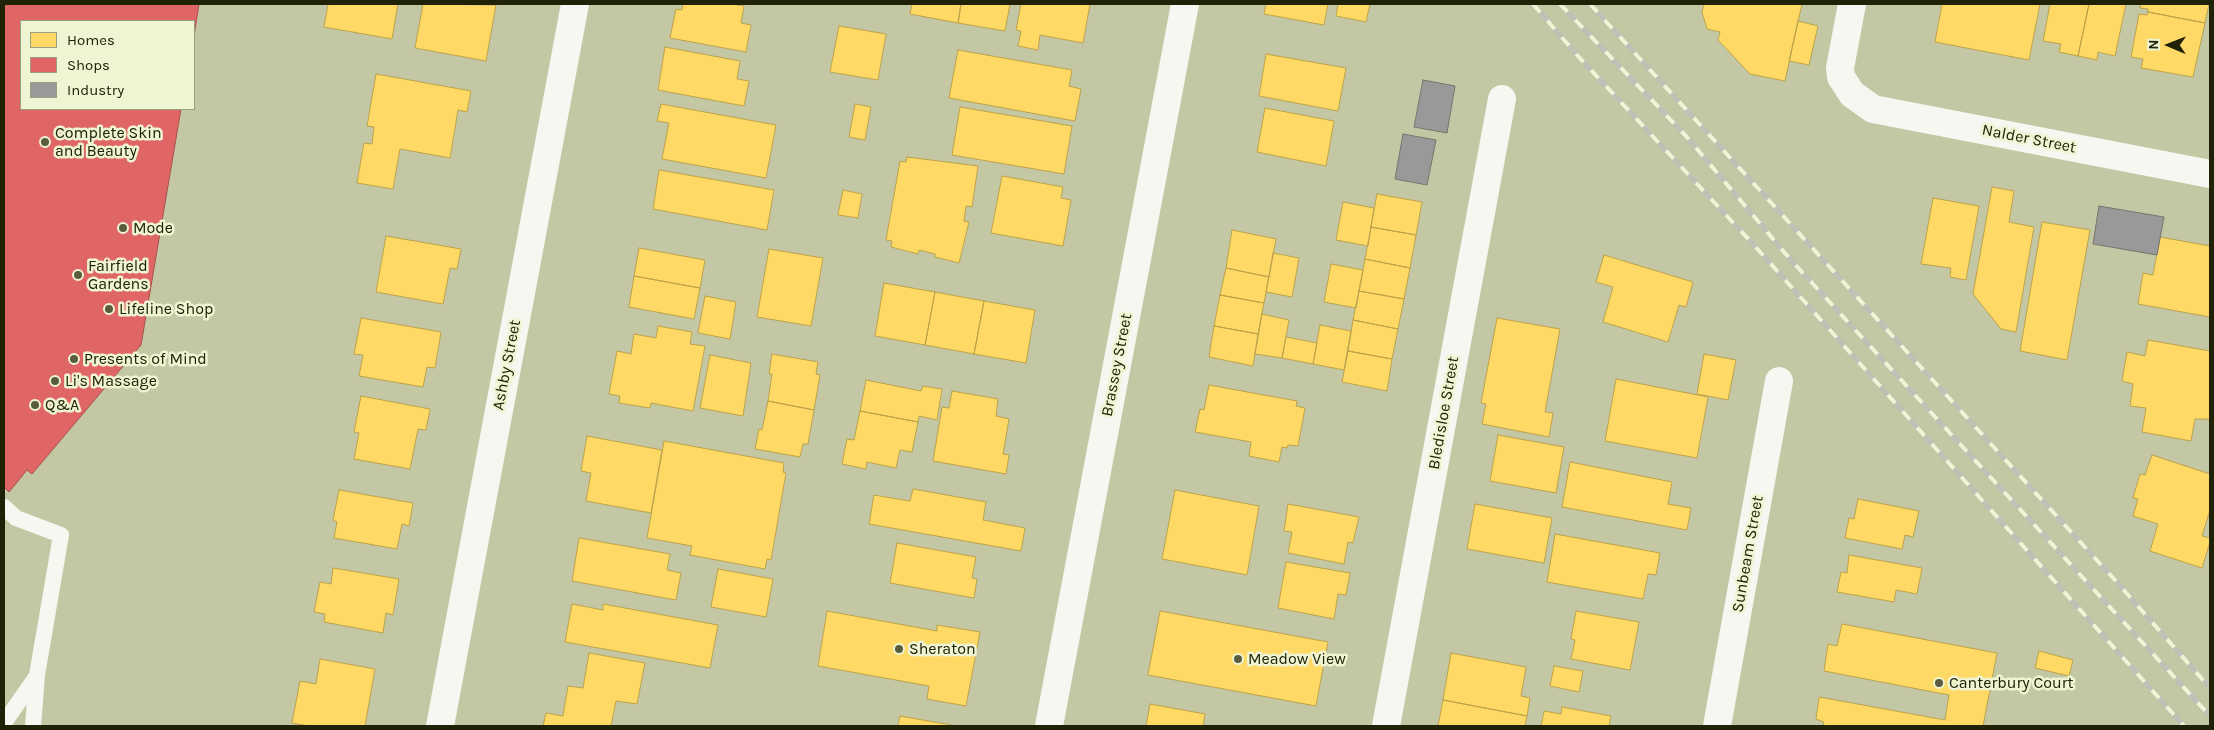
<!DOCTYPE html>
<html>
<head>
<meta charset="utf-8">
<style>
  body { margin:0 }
  #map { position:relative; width:2214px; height:730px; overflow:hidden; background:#c3c7a4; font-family:Karla,sans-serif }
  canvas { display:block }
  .frame { position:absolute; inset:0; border:5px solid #202208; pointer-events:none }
  .legend { position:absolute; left:20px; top:20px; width:175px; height:90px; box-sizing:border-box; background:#eff4d3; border:1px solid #9ca082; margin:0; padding:6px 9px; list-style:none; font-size:15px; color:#202208 }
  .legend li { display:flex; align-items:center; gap:10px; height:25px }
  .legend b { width:25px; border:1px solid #9ca082 }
  .north { position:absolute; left:2144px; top:20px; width:50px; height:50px; -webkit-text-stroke:4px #eff4d3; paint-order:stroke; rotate:271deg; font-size:14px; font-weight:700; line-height:20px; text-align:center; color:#202208 }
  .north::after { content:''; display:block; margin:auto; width:18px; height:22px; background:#202208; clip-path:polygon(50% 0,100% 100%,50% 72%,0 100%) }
</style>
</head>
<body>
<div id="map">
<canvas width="2214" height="730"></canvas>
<div class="frame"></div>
<ul class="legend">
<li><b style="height:14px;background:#ffd966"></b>Homes</li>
<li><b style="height:14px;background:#e06666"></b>Shops</li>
<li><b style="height:14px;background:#999"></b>Industry</li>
</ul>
<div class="north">N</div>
</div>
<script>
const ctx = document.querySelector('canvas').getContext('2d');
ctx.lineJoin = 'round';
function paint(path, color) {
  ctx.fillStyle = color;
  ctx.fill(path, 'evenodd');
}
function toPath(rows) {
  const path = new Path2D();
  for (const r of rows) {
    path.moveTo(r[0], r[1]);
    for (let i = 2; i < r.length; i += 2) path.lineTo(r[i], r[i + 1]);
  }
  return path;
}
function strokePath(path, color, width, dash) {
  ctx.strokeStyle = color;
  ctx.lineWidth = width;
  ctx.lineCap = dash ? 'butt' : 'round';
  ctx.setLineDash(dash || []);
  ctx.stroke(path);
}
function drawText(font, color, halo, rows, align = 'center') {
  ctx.font = font + ' Karla,sans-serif';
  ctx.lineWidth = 5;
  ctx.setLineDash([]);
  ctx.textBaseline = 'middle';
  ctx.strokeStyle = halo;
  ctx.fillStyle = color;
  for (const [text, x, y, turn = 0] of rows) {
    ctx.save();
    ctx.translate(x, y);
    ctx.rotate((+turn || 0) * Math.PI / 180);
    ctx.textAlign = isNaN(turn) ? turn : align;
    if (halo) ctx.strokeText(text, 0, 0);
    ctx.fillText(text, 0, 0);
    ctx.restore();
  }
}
const homes = toPath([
  [328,4,398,4,392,39,324,27,328,4],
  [423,4,496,5,486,61,415,48,423,4],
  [683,4,732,4,744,6,741,23,751,25,746,52,670,38,676,9,682,10,683,4],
  [912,4,961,4,958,23,910,14,912,4],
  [961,4,1010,4,1005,31,958,23,961,4],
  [1021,4,1090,4,1083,43,1040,35,1038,50,1018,46,1021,31,1016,30,1021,4],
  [1266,4,1328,4,1324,25,1264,14,1266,4],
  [1338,4,1370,4,1366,22,1336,16,1338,4],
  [1704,4,1802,4,1785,81,1750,74,1718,40,1720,32,1707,29,1702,12,1704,4],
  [1942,4,2040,4,2029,60,1935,42,1942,4],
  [2050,4,2089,4,2078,56,2059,52,2061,44,2043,41,2050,4],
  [2089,4,2126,4,2115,56,2098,52,2097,60,2078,56,2089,4],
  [2141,4,2209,4,2205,23,2148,12,2148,9,2140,8,2141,4],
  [2148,12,2205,23,2193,77,2141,68,2143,59,2131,57,2139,14,2147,15,2148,12],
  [1798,21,1818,26,1809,65,1789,61,1798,21],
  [839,26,886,34,878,80,830,72,839,26],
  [665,47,740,61,737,79,749,81,744,106,658,90,665,47],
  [958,50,1072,70,1069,86,1081,89,1075,121,949,98,958,50],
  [1266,54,1346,68,1338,111,1259,96,1266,54],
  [376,74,471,91,467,112,458,110,450,158,400,149,393,189,357,183,364,143,372,144,374,127,367,126,376,74],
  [661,104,776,125,766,178,662,159,669,123,657,121,661,104],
  [855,104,871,107,865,140,849,137,855,104],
  [960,107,1072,126,1064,174,952,155,960,107],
  [1265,108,1334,121,1326,166,1257,152,1265,108],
  [907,157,978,166,972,207,966,206,964,221,969,222,959,263,935,257,935,254,919,250,918,254,891,247,892,241,886,240,900,161,906,162,907,157],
  [659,170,774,190,767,230,653,209,659,170],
  [1002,176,1063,187,1061,198,1071,200,1063,246,991,233,1002,176],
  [1992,187,2014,191,2009,222,2034,227,2016,332,2001,329,1973,294,1992,187],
  [843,190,862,194,858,218,838,215,843,190],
  [1377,194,1422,202,1416,235,1371,227,1377,194],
  [1933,198,1979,206,1966,280,1950,277,1951,268,1921,264,1933,198],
  [1343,202,1374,208,1368,246,1336,240,1343,202],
  [2042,222,2090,230,2067,360,2020,351,2042,222],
  [1371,227,1416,235,1410,268,1365,259,1371,227],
  [1232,230,1276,239,1269,277,1226,268,1232,230],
  [386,236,461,249,457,269,450,268,443,304,376,292,386,236],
  [2160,237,2210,246,2210,317,2138,304,2143,273,2153,275,2160,237],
  [639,248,705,260,700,288,634,276,639,248],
  [769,249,823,258,811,326,757,317,769,249],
  [1273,253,1299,258,1292,297,1266,292,1273,253],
  [1604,255,1693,282,1686,307,1679,305,1668,342,1603,322,1613,287,1596,282,1604,255],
  [1365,259,1410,268,1404,299,1359,291,1365,259],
  [1331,264,1363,270,1356,308,1324,302,1331,264],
  [1226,268,1269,277,1264,303,1220,295,1226,268],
  [634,276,700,288,694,319,629,307,634,276],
  [884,283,935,292,925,345,875,336,884,283],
  [1359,291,1404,299,1398,329,1353,320,1359,291],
  [935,292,984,301,974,354,925,345,935,292],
  [1220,295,1264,303,1258,334,1214,326,1220,295],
  [705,296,736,302,730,339,698,333,705,296],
  [984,301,1035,310,1026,363,974,354,984,301],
  [1262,314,1289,320,1282,358,1255,354,1262,314],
  [361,318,441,332,435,368,427,367,423,387,359,376,363,355,354,354,361,318],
  [1497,318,1560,329,1545,412,1553,413,1549,437,1482,424,1486,404,1481,403,1497,318],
  [1353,320,1398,329,1392,359,1348,351,1353,320],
  [1320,325,1351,331,1344,370,1313,364,1320,325],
  [658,326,692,332,690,344,705,346,693,411,651,403,650,408,619,403,620,396,609,394,617,351,631,354,634,334,656,338,658,326],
  [1214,326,1258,334,1253,366,1209,357,1214,326],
  [1286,337,1317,343,1313,364,1282,358,1286,337],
  [2148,340,2210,351,2210,419,2195,419,2191,441,2142,432,2146,408,2130,406,2133,384,2122,381,2127,352,2145,356,2148,340],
  [1348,351,1392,359,1387,391,1342,382,1348,351],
  [772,354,818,362,816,374,820,375,814,410,768,401,772,374,769,374,772,354],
  [1704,354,1736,360,1728,400,1697,394,1704,354],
  [710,355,751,363,743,416,700,408,710,355],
  [1616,379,1708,397,1697,458,1605,441,1616,379],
  [866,380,921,391,923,386,942,389,937,420,919,416,918,422,860,411,866,380],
  [1209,385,1297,401,1296,406,1305,408,1298,446,1288,445,1287,448,1282,447,1279,462,1249,456,1251,442,1195,432,1200,409,1204,410,1209,385],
  [952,391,998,399,996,416,1009,419,1003,454,1009,455,1006,474,933,461,942,407,949,408,952,391],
  [361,396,430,409,426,430,418,429,410,469,354,459,359,433,354,432,361,396],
  [768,401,814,410,808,444,803,444,800,457,755,449,759,429,762,430,768,401],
  [860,411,918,422,912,452,900,450,896,468,867,462,866,469,842,464,847,439,854,440,860,411],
  [1498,435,1564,447,1556,493,1490,481,1498,435],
  [587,436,662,450,651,513,586,501,591,473,581,471,587,436],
  [664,441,784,463,783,472,786,473,771,560,767,559,765,569,690,555,692,546,647,538,664,441],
  [2152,455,2210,474,2210,510,2202,536,2210,538,2210,542,2202,568,2150,551,2158,524,2133,516,2138,499,2133,498,2140,474,2145,475,2152,455],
  [1570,462,1672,482,1668,504,1691,508,1687,530,1562,507,1570,462],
  [913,489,986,502,983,520,1025,528,1021,551,869,524,874,495,910,501,913,489],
  [339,490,413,503,409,526,402,524,397,549,334,538,337,522,333,520,339,490],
  [1175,490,1259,506,1247,575,1162,559,1175,490],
  [1858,499,1919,511,1913,537,1905,535,1902,549,1845,538,1849,518,1854,519,1858,499],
  [1288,504,1359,517,1353,543,1348,542,1344,564,1288,553,1292,532,1284,531,1288,504],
  [1475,504,1552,518,1544,563,1467,549,1475,504],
  [1555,534,1660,553,1656,575,1648,574,1643,599,1547,582,1555,534],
  [579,538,670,554,667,570,681,573,676,600,572,581,579,538],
  [897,543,976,557,972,578,977,579,974,598,890,583,897,543],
  [1849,555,1922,568,1917,594,1896,590,1894,602,1837,592,1841,572,1847,573,1849,555],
  [1286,562,1350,573,1346,595,1338,594,1334,619,1278,608,1286,562],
  [333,568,399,579,393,615,386,613,383,633,324,622,325,614,314,612,320,582,331,584,333,568],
  [718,569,773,579,766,617,711,607,718,569],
  [572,604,603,610,603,604,718,625,710,668,565,642,572,604],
  [827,611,937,631,937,625,980,632,966,706,927,699,929,686,818,666,827,611],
  [1160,611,1328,642,1316,706,1148,675,1160,611],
  [1576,611,1639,622,1630,670,1571,659,1575,640,1571,639,1576,611],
  [1842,624,1997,653,1983,726,1823,726,1824,722,1816,719,1819,697,1945,720,1949,695,1824,671,1828,644,1837,646,1842,624],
  [2039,651,2073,660,2069,676,2035,668,2039,651],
  [589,653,645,663,637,704,616,701,611,726,543,726,546,713,563,716,568,686,583,688,589,653],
  [1451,653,1526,667,1521,696,1530,698,1527,716,1443,700,1451,653],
  [320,659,375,669,365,726,309,726,292,723,300,681,316,684,320,659],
  [1554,666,1583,671,1579,692,1550,686,1554,666],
  [1443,700,1527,716,1525,726,1438,726,1443,700],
  [1150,704,1205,714,1203,726,1146,726,1150,704],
  [1562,707,1611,716,1609,726,1541,726,1544,711,1561,714,1562,707],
  [900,716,957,726,898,726,900,716]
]);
paint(homes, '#ffd966');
strokePath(homes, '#bca24a', 1);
const shops = toPath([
  [4,4,199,4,194,36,194,21,21,21,21,109,181,109,141,345,32,474,27,470,9,492,4,487,4,4]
]);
paint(shops, '#e06666');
strokePath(shops, '#a6524a', 1);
const industry = toPath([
  [1423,80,1455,86,1447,133,1414,127,1423,80],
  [1403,134,1436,140,1427,185,1395,179,1403,134],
  [2099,206,2164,217,2157,255,2093,244,2099,206]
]);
paint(industry, '#999');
strokePath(industry, '#75756e', 1);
strokePath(toPath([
  [4,507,16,518,61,535,37,675,33,726],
  [4,723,36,677]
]), '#f6f7f1', 16);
strokePath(toPath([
  [1852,4,1840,68,1841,77,1852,94,1873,109,2210,174],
  [440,726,575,4],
  [1049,726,1185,4],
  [1386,726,1502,99],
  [1717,726,1779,381]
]), '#f6f7f1', 28);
const rail = toPath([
  [1533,4,1577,55,1753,244,2184,726],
  [1560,4,1686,136,1790,259,2210,716],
  [1590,4,2114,579,2210,688]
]);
strokePath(rail, '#bfc0b6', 5.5);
strokePath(rail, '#eff4d3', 4, [11]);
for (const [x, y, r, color] of [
  [45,142,5,"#595c3f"],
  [123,228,5,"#595c3f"],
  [78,275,5,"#595c3f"],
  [109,309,5,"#595c3f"],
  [74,359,5,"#595c3f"],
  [55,381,5,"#595c3f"],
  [35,405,5,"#595c3f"],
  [899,649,5,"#595c3f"],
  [1238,659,5,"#595c3f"],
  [1939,683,5,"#595c3f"]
]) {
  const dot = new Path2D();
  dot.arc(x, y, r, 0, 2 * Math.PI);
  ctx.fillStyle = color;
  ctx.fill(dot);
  strokePath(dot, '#eff4d3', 2);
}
drawText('16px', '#202208', '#eff4d3', [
  ["Complete Skin",55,133],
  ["and Beauty",55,151],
  ["Mode",133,228],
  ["Fairfield",88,266],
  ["Gardens",88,284],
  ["Lifeline Shop",119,309],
  ["Presents of Mind",84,359],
  ["Li's Massage",65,381],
  ["Q&A",45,405],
  ["Sheraton",909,649],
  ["Meadow View",1248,659],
  ["Canterbury Court",1949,683]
], 'left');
drawText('16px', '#202208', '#eff4d3', [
  ["Nalder Street",2029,139,11],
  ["Ashby Street",507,365,-79],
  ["Brassey Street",1117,365,-79],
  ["Bledisloe Street",1444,413,-80],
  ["Sunbeam Street",1748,554,-80]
]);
</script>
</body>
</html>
